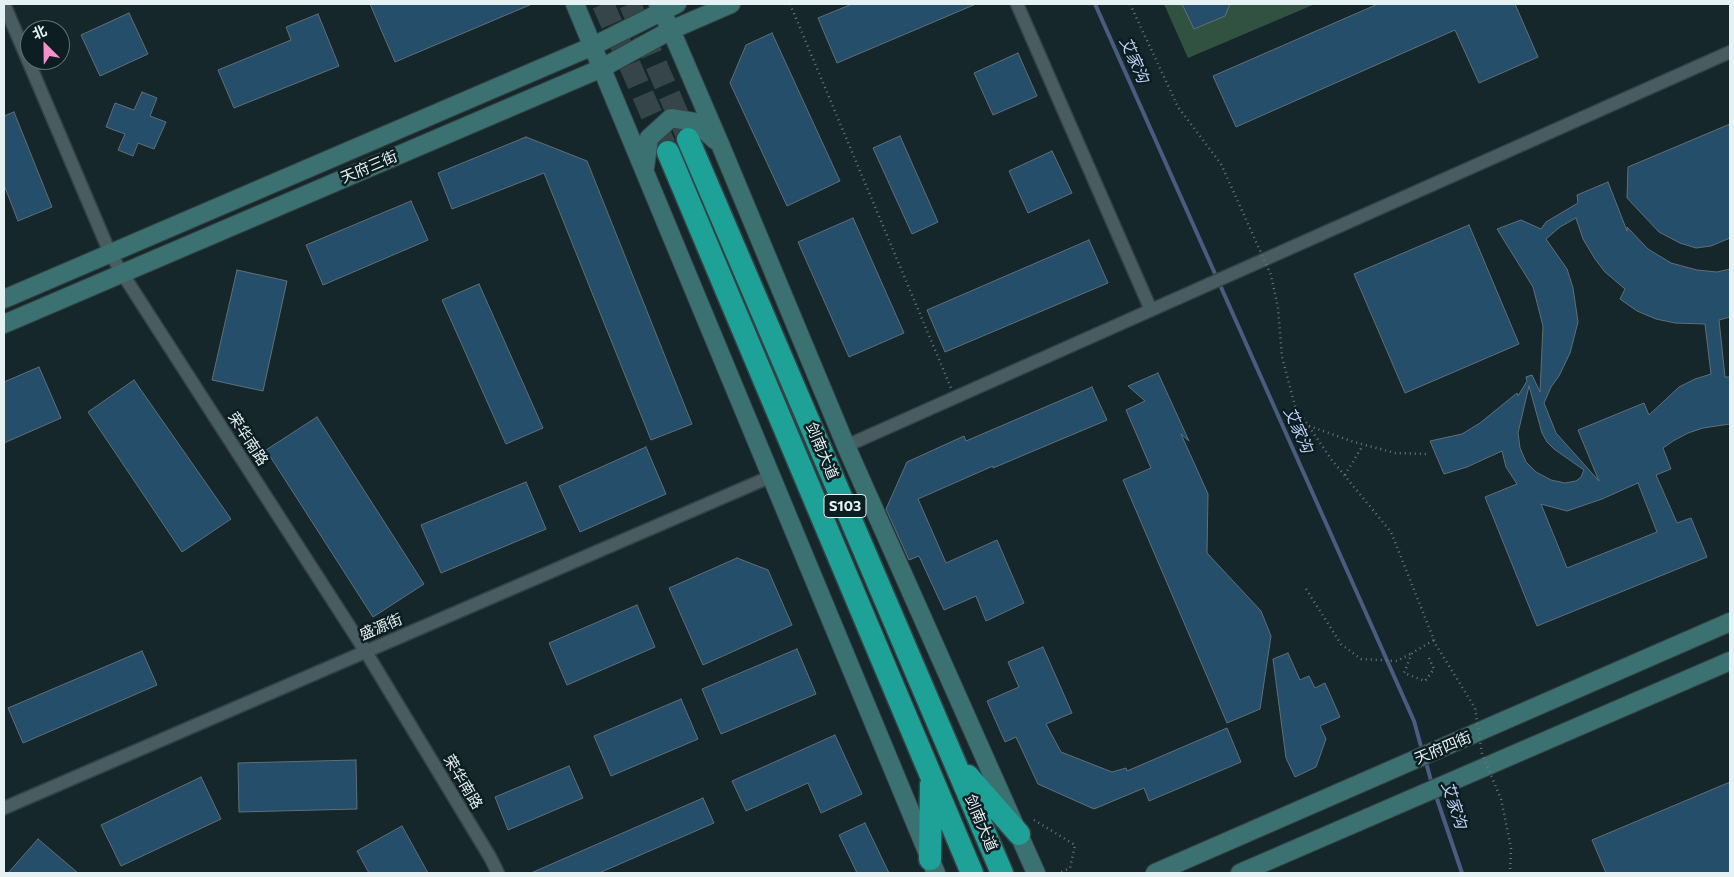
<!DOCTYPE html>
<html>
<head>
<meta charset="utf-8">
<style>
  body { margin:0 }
  #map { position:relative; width:1734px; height:877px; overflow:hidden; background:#16272b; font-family:Commissioner,"Noto Sans SC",sans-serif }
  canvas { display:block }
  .frame { position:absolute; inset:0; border:5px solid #e6f1f4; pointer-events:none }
  .north { position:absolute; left:20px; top:20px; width:50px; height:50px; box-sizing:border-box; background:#0c1e21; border:1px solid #637275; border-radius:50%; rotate:337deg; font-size:14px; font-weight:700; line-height:20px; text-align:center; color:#e6f1f4 }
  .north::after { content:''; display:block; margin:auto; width:18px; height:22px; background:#f890cb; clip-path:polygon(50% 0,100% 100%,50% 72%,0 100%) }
</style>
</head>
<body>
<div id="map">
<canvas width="1734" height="877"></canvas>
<div class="frame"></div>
<div class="north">北</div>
</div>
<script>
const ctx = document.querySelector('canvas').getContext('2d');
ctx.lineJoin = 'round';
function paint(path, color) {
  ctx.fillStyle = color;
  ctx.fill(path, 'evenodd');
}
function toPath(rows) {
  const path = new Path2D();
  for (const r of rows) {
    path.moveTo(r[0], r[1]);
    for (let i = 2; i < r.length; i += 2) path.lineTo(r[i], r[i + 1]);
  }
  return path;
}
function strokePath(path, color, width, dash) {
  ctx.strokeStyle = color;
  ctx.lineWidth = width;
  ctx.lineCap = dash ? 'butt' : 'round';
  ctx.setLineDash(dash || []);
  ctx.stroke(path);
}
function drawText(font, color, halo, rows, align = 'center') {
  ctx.font = font + ' Commissioner,"Noto Sans SC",sans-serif';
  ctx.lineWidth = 5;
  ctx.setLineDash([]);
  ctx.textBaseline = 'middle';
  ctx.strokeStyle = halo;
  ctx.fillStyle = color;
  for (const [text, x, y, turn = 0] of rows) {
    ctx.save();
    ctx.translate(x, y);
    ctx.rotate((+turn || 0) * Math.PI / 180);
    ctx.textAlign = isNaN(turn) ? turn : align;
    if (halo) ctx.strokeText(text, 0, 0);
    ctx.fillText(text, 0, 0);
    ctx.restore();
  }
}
paint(toPath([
  [1164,4,1315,4,1188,58]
]), '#325241');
strokePath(toPath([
  [1095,4,1414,721,1422,750],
  [1425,759,1432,784],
  [1435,793,1462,873]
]), '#4b5b82', 4);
const building = toPath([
  [370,4,532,4,395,62,370,4],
  [852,4,976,4,837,63,818,18,852,4],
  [1182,4,1230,4,1225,16,1194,29,1182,4],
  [1378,4,1515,4,1538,57,1479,83,1455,30,1236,127,1213,76,1378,4],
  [129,13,148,54,100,76,81,35,129,13],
  [318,14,339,66,234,108,218,70,291,40,286,27,318,14],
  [772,33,840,181,787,206,730,83,746,45,772,33],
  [1018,53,1037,96,993,115,974,73,1018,53],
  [142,92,157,98,150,116,166,122,154,149,138,143,133,156,118,150,125,134,106,127,115,103,134,110,142,92],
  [14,112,52,207,18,221,4,185,4,116,14,112],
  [1730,124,1730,238,1711,246,1696,248,1680,243,1659,232,1627,198,1628,167,1730,124],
  [900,136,938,222,912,234,873,148,900,136],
  [526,137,587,161,692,424,651,440,544,173,452,209,438,173,526,137],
  [1052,151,1072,193,1028,213,1009,171,1052,151],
  [1608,182,1627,231,1627,227,1648,249,1671,263,1697,270,1717,272,1730,269,1730,317,1719,320,1725,377,1730,377,1730,424,1703,428,1688,433,1673,441,1663,448,1671,469,1656,475,1677,523,1691,518,1707,557,1537,626,1485,497,1517,484,1506,467,1502,451,1467,467,1444,474,1430,441,1462,434,1480,423,1517,393,1518,396,1527,381,1526,377,1532,375,1540,392,1543,326,1533,287,1497,229,1521,220,1541,229,1546,222,1578,203,1577,195,1608,182],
  [1576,218,1583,239,1595,259,1605,272,1625,289,1620,299,1637,311,1656,319,1675,323,1705,324,1711,374,1695,379,1679,387,1649,415,1644,403,1578,430,1599,481,1556,433,1544,403,1551,387,1559,376,1570,353,1578,322,1573,288,1567,269,1546,239,1560,227,1576,218],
  [1529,386,1542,433,1547,442,1554,449,1584,470,1581,477,1576,481,1565,483,1551,480,1536,472,1526,462,1520,448,1518,433,1529,386],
  [1638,483,1657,532,1567,568,1541,504,1567,511,1602,499,1638,483],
  [411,201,428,240,323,285,306,245,411,201],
  [853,218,904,333,849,357,798,242,853,218],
  [1469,225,1519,344,1405,393,1354,274,1469,225],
  [1089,240,1108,283,945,352,927,310,1089,240],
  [237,270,287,281,263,391,212,380,237,270],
  [479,284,543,428,506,444,442,300,479,284],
  [39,367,61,418,4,443,4,382,39,367],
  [1158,373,1189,441,1181,434,1208,494,1207,553,1261,611,1271,636,1260,709,1227,723,1123,480,1151,468,1126,410,1145,401,1128,386,1158,373],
  [134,380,231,519,182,552,88,412,134,380],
  [1092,387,1107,420,993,468,993,466,918,499,946,563,997,540,1024,603,986,621,976,596,944,610,919,556,909,560,886,509,907,462,964,436,966,441,1092,387],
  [317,417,424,584,373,617,266,450,317,417],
  [646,447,666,494,580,532,559,486,646,447],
  [526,482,546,529,441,573,421,525,526,482],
  [737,558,768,570,792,625,703,665,669,588,737,558],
  [637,605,655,647,567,685,549,643,637,605],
  [1043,647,1072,713,1046,724,1061,752,1112,772,1126,768,1127,771,1227,728,1241,762,1149,801,1144,788,1094,809,1038,784,1016,737,1005,742,987,701,1019,687,1008,662,1043,647],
  [797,649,816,694,721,734,702,689,797,649],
  [142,651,157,685,23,743,8,708,142,651],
  [1288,653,1300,680,1309,676,1315,688,1325,683,1340,717,1320,726,1326,739,1316,767,1295,777,1286,758,1273,659,1288,653],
  [681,699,698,739,611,776,594,736,681,699],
  [835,735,862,794,821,813,808,783,746,811,732,781,835,735],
  [356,760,357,809,239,812,238,763,356,760],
  [569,766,583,798,508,830,495,797,569,766],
  [201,777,221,819,121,866,101,825,201,777],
  [1730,782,1730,873,1606,873,1592,840,1730,782],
  [703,798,714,823,599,873,531,873,703,798],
  [865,823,889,873,857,873,839,835,865,823],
  [402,826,428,873,369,873,357,851,402,826],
  [38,839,78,873,8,873,38,839]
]);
paint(building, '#244e69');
strokePath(building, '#606f79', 1);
strokePath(toPath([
  [603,4,668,152],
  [630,4,688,138]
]), '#354549', 22, [22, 11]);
const street = toPath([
  [4,4,110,253,122,273,366,652,490,857,498,873],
  [1017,4,1151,310],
  [846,446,1730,52],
  [4,808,772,476]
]);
const secondary = toPath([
  [575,4,936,873],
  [658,4,671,30,720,144,846,446,1036,873],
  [645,168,649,138,671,118,695,122,715,140],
  [4,299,593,46,677,4],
  [4,324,602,68,671,30,731,4],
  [1155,873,1730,622],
  [1240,873,1730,661]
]);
const highway = toPath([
  [688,139,1002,873],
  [668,152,972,873],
  [968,776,1019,834],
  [930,859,931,785]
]);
strokePath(street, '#344244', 15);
strokePath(secondary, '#344244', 20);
strokePath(highway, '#344244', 25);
strokePath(toPath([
  [790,4,951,388],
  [1309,426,1354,442,1395,453,1426,454],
  [1345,475,1363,445],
  [1306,589,1341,644,1361,659,1397,661,1412,653],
  [1429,658,1434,669,1425,681,1404,673,1412,653,1434,640]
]), '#69777b', 2.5, [1, 4]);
strokePath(street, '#495c61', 12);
strokePath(secondary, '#3c7171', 18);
strokePath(highway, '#1ea197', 22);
strokePath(toPath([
  [1130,4,1178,107,1221,164,1271,275,1278,308,1282,357,1295,406,1331,459,1391,532,1436,645,1475,708,1482,754,1501,799,1511,848,1510,873],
  [1034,820,1075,845,1070,868,1059,873]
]), '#69777b', 2.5, [1, 4]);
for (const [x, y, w] of [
  [845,506,42]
]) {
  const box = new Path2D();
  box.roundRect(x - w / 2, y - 11.5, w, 23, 4);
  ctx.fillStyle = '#0c1e21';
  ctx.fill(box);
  strokePath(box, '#e6f1f4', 1);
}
drawText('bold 14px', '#e6f1f4', null, [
  ["S103",845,506]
]);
drawText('15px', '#e6f1f4', '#0c1e21', [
  ["天府三街",369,167,-23],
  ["荣华南路",248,439,57],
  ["剑南大道",822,451,67],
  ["盛源街",381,627,-23],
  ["天府四街",1443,748,-23],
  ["荣华南路",463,782,59],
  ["剑南大道",981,823,67]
]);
drawText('italic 16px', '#c1d3f9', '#0c1e21', [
  ["艾家沟",1134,60,66],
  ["艾家沟",1298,430,66],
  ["艾家沟",1454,805,72]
]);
</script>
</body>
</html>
